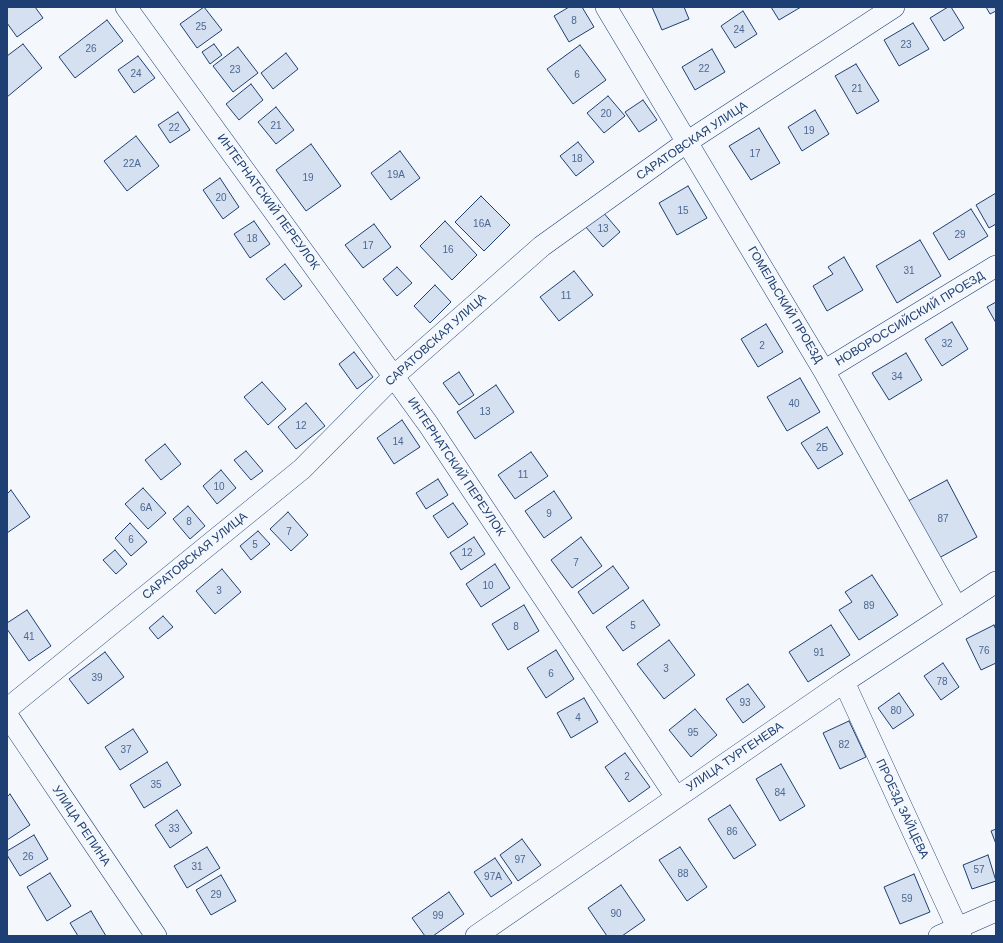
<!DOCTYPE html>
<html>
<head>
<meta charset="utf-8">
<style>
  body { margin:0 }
  #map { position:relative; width:1003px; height:943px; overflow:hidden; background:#f4f7fb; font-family:Arial,sans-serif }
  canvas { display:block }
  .frame { position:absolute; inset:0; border:8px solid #1d3f73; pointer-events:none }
</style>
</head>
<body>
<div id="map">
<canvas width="1003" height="943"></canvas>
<div class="frame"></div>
</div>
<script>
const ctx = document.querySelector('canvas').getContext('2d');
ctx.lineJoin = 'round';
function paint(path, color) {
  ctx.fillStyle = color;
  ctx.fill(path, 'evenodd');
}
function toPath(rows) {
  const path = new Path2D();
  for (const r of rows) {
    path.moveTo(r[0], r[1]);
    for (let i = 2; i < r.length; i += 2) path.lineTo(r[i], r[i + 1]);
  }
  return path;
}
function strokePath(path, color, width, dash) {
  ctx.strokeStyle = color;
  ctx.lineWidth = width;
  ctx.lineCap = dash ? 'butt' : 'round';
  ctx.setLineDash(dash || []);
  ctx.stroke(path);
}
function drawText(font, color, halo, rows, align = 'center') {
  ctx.font = font + ' Arial,sans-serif';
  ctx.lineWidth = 3;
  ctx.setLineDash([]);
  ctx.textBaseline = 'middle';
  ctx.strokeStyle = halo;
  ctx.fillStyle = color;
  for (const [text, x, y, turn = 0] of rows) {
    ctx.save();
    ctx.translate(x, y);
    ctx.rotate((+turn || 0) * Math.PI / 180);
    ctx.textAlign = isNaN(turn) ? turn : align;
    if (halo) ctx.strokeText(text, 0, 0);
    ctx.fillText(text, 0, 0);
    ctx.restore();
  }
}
const building = toPath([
  [7,7,35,7,43,18,17,37,7,23,7,7],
  [204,7,222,30,197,48,180,24,204,7],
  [569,7,582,7,594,27,569,42,554,16,569,7],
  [652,7,684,7,689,19,662,30,652,7],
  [771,7,801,7,779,20,771,7],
  [948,7,951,7,964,28,944,41,930,18,948,7],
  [986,7,996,7,996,11,990,14,986,7],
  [743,11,757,34,735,48,721,26,743,11],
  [107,20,123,41,75,78,59,57,107,20],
  [913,23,929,49,899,66,884,40,913,23],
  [23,44,42,68,7,97,7,56,23,44],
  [214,44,222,55,210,64,202,52,214,44],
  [580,45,606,80,573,104,547,69,580,45],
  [238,47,258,73,233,92,213,66,238,47],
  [712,49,725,72,695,90,682,67,712,49],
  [286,53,298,69,273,89,261,73,286,53],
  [138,56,155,78,134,93,118,70,138,56],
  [856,64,879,101,857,114,835,76,856,64],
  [251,84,263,100,239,120,226,104,251,84],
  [608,96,625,116,604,133,587,113,608,96],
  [643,100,657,120,639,132,625,112,643,100],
  [276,107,294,130,276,144,258,122,276,107],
  [815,110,829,134,802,151,788,127,815,110],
  [178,112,190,130,170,143,158,125,178,112],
  [759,128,780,163,751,180,729,146,759,128],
  [136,136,159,166,127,191,104,161,136,136],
  [578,142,594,162,576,176,560,156,578,142],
  [311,144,341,186,306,211,276,170,311,144],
  [400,151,420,178,391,200,371,173,400,151],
  [220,178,239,207,223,219,203,190,220,178],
  [688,186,707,218,677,235,659,203,688,186],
  [996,193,996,224,989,228,976,205,996,193],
  [481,196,510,225,484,251,455,222,481,196],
  [971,209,988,236,949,260,933,233,971,209],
  [602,211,620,232,603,247,585,226,602,211],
  [254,221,270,244,250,258,234,234,254,221],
  [445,221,477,255,452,280,420,246,445,221],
  [374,224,391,247,363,268,345,245,374,224],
  [920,240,941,276,897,303,876,266,920,240],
  [844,257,863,290,827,311,813,286,833,274,828,267,844,257],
  [285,264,302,286,284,300,266,279,285,264],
  [397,267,412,283,397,296,383,279,397,267],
  [574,271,593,295,559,321,540,297,574,271],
  [435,285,451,302,430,323,414,306,435,285],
  [996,302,996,323,987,307,996,302],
  [952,322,968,349,942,366,925,339,952,322],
  [766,324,783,352,758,367,741,339,766,324],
  [354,352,373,377,357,389,339,364,354,352],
  [906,353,922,380,889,400,872,373,906,353],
  [459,372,474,395,459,405,443,383,459,372],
  [800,378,820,412,787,431,767,397,800,378],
  [262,382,286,409,268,425,244,397,262,382],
  [496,385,514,412,475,439,457,412,496,385],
  [306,403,325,426,296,449,278,427,306,403],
  [402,420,420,447,394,464,377,438,402,420],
  [827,427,843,454,818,469,801,443,827,427],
  [165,444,181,464,161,480,145,460,165,444],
  [246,451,263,471,251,480,234,460,246,451],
  [531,452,548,476,515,499,498,475,531,452],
  [221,470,236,488,217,504,203,486,221,470],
  [438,479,448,495,426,509,416,493,438,479],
  [947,480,977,537,939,558,908,501,947,480],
  [143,488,166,513,148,529,125,504,143,488],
  [11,490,30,517,7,533,7,494,11,490],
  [554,491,572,518,544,538,525,511,554,491],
  [453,503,468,524,448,538,433,516,453,503],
  [188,506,205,526,190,539,173,519,188,506],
  [288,512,308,535,291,551,270,529,288,512],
  [130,523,147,542,131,556,115,538,130,523],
  [258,531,270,544,251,560,240,546,258,531],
  [474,537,485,554,461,570,450,553,474,537],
  [581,537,602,566,572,588,551,560,581,537],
  [115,550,127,564,116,574,103,560,115,550],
  [495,564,510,588,481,607,466,584,495,564],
  [613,566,629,588,593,614,578,592,613,566],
  [222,569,241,592,215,614,196,591,222,569],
  [872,575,898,615,859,640,839,610,852,602,845,592,872,575],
  [643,600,660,625,623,651,606,627,643,600],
  [524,605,539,631,508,650,492,624,524,605],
  [27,610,51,646,29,661,7,629,7,623,27,610],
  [163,616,173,627,158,639,149,628,163,616],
  [831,625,850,655,808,682,789,652,831,625],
  [994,625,996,630,996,663,981,670,966,639,994,625],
  [669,640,695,675,664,699,637,664,669,640],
  [556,650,574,679,546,698,527,668,556,650],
  [105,652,124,677,88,704,69,679,105,652],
  [943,663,959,687,941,700,924,676,943,663],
  [748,684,765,707,743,723,726,699,748,684],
  [899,693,914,715,893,729,878,708,899,693],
  [584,698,598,722,571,738,557,713,584,698],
  [695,709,717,735,691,757,669,730,695,709],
  [849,721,866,757,840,769,823,733,849,721],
  [133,729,148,752,120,770,105,747,133,729],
  [625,753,650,787,629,802,605,767,625,753],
  [167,762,181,785,144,808,130,785,167,762],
  [781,764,805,806,780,821,756,779,781,764],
  [10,794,30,825,7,840,7,797,10,794],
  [730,805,756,845,734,859,708,819,730,805],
  [177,810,192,833,170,848,155,825,177,810],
  [996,829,996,844,991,831,996,829],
  [34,835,48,859,20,876,7,855,7,851,34,835],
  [522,839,541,865,518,881,500,855,522,839],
  [207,847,220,868,187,888,174,866,207,847],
  [680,847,707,887,687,901,659,860,680,847],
  [988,855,996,881,972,889,963,865,988,855],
  [495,858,512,883,491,897,474,872,495,858],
  [50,873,71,906,47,921,27,887,50,873],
  [914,874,930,912,900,924,884,887,914,874],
  [221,875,236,901,211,915,196,890,221,875],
  [621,885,645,920,622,936,607,936,588,908,621,885],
  [449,892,464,914,433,936,425,936,412,918,449,892],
  [91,911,106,936,78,936,70,923,91,911]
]);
paint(building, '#d5e0f0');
strokePath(building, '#1d3f73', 1);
const street = toPath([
  [126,7,428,424,676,797],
  [606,7,824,371,957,608],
  [824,371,996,266],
  [844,682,961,936],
  [7,709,302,469,394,376,542,246,687,142,894,7],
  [7,715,156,936],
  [476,936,844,682,996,582],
  [939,936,996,911]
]);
strokePath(street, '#1d3f73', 22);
strokePath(street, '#f4f7fb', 21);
drawText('10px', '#4b6792', null, [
  ["8",574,21],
  ["25",201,27],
  ["24",739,30],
  ["23",906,45],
  ["26",91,49],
  ["22",704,69],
  ["23",235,70],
  ["24",136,74],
  ["6",577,75],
  ["21",857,89],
  ["20",606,114],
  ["21",276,126],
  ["22",174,128],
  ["19",809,131],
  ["17",755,154],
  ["18",577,159],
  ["22А",132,164],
  ["19А",396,175],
  ["19",308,178],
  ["20",221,198],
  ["15",683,211],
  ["16А",482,224],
  ["13",603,229],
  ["29",960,235],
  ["18",252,239],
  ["17",368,246],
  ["16",448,250],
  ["31",909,271],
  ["11",566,296],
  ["32",947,344],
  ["2",762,346],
  ["34",897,377],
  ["40",794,404],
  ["13",485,412],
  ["12",301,426],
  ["14",398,442],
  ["2Б",822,448],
  ["11",523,475],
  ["10",219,487],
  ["6А",146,508],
  ["9",549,514],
  ["87",943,519],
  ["8",189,522],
  ["7",289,532],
  ["6",131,540],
  ["5",255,545],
  ["12",467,553],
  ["7",576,563],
  ["10",488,586],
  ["3",219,591],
  ["89",869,606],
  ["5",633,626],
  ["8",516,627],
  ["41",29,637],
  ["76",984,651],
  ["91",819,653],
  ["3",666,669],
  ["6",551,674],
  ["39",97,678],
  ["78",942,682],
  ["93",745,703],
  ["80",896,711],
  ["4",578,718],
  ["95",693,733],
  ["82",844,745],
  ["37",126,750],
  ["2",627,777],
  ["35",156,785],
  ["84",780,793],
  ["33",174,829],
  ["86",732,832],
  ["26",28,857],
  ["97",520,860],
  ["31",197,867],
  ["57",979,870],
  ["88",683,874],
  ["97А",493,877],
  ["29",216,895],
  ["59",907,899],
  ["90",616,914],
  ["99",438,916]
]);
drawText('12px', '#1d3f73', '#f4f7fb', [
  ["САРАТОВСКАЯ УЛИЦА",692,141,-34],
  ["ИНТЕРНАТСКИЙ ПЕРЕУЛОК",268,202,54],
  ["ГОМЕЛЬСКИЙ ПРОЕЗД",785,305,59],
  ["НОВОРОССИЙСКИЙ ПРОЕЗД",910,319,-31],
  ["САРАТОВСКАЯ УЛИЦА",436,340,-42],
  ["ИНТЕРНАТСКИЙ ПЕРЕУЛОК",456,467,56],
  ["САРАТОВСКАЯ УЛИЦА",195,556,-39],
  ["УЛИЦА ТУРГЕНЕВА",735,757,-34],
  ["ПРОЕЗД ЗАЙЦЕВА",902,809,65],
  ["УЛИЦА РЕПИНА",81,826,56]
]);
</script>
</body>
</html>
